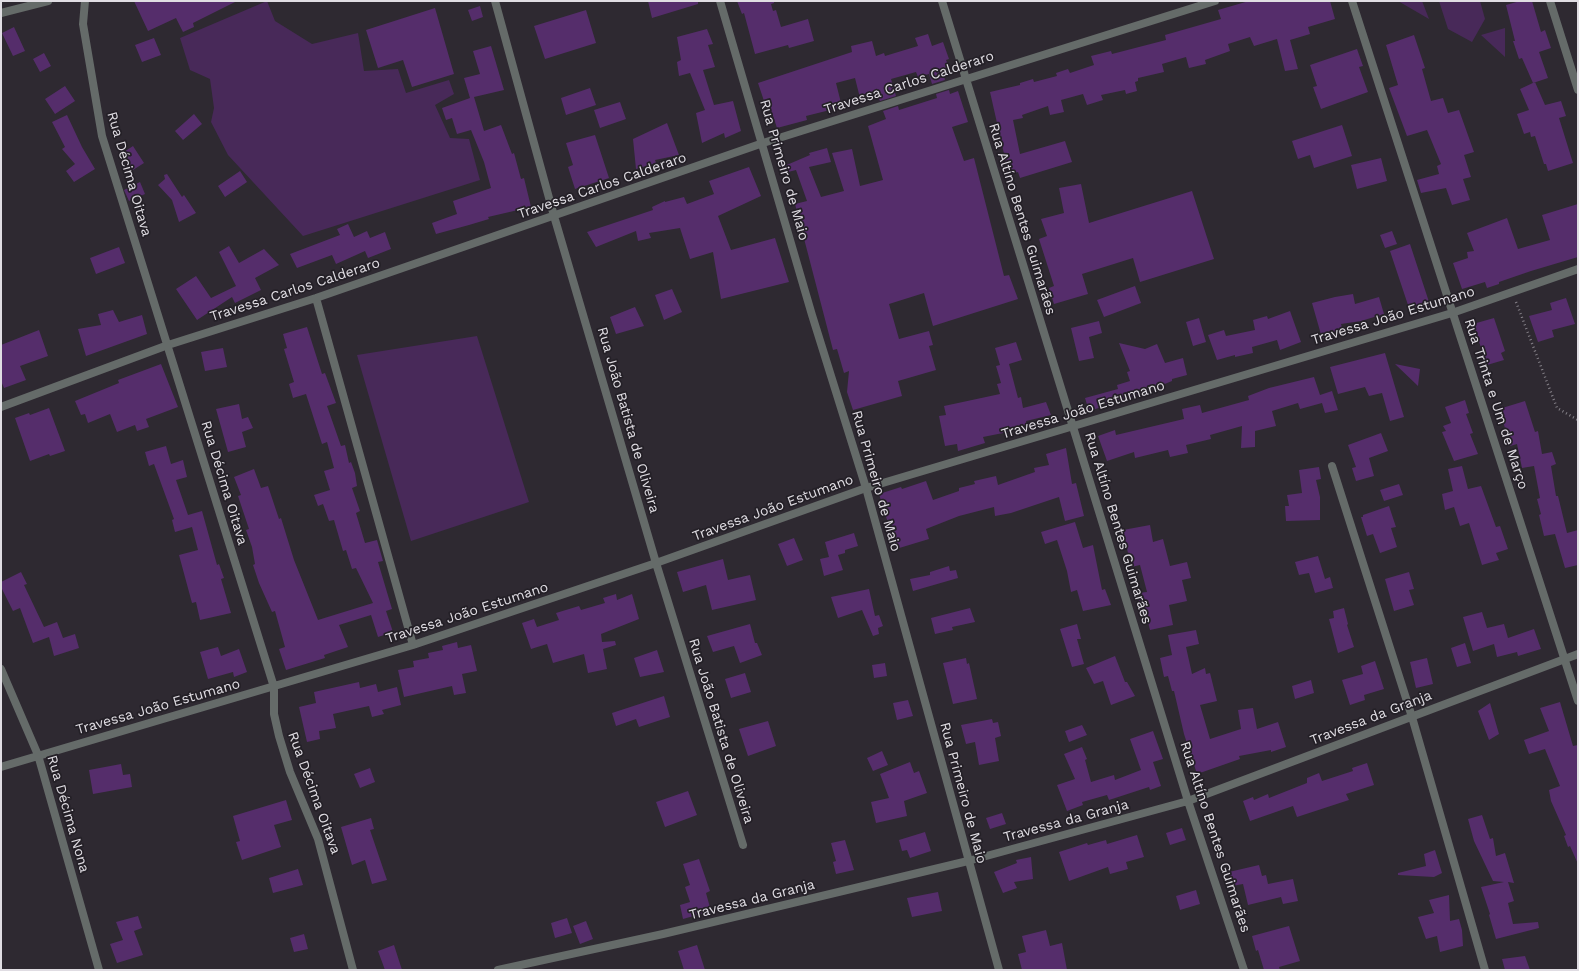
<!DOCTYPE html>
<html>
<head>
<meta charset="utf-8">
<style>
  body { margin:0 }
  #map { position:relative; width:1579px; height:971px; overflow:hidden; background:#2e2931; font-family:"Work Sans",sans-serif }
  canvas { display:block }
  .frame { position:absolute; inset:0; border:2px solid #e0dde3; pointer-events:none }
</style>
</head>
<body>
<div id="map">
<canvas width="1579" height="971"></canvas>
<div class="frame"></div>
</div>
<script>
const ctx = document.querySelector('canvas').getContext('2d');
ctx.lineJoin = 'round';
function paint(path, color) {
  ctx.fillStyle = color;
  ctx.fill(path, 'evenodd');
}
function toPath(rows) {
  const path = new Path2D();
  for (const r of rows) {
    path.moveTo(r[0], r[1]);
    for (let i = 2; i < r.length; i += 2) path.lineTo(r[i], r[i + 1]);
  }
  return path;
}
function strokePath(path, color, width, dash) {
  ctx.strokeStyle = color;
  ctx.lineWidth = width;
  ctx.lineCap = dash ? 'butt' : 'round';
  ctx.setLineDash(dash || []);
  ctx.stroke(path);
}
function drawText(font, color, halo, rows, align = 'center') {
  ctx.font = font + ' "Work Sans",sans-serif';
  ctx.lineWidth = 3.5;
  ctx.setLineDash([]);
  ctx.textBaseline = 'middle';
  ctx.strokeStyle = halo;
  ctx.fillStyle = color;
  for (const [text, x, y, turn = 0] of rows) {
    ctx.save();
    ctx.translate(x, y);
    ctx.rotate((+turn || 0) * Math.PI / 180);
    ctx.textAlign = isNaN(turn) ? turn : align;
    if (halo) ctx.strokeText(text, 0, 0);
    ctx.fillText(text, 0, 0);
    ctx.restore();
  }
}
paint(toPath([
  [267,1,275,21,312,44,358,33,364,71,398,69,406,93,449,80,454,94,435,105,450,138,469,139,480,180,303,236,228,155,211,122,214,108,210,79,190,70,180,38],
  [1398,1,1422,1,1429,19],
  [1439,1,1480,1,1485,19,1472,42,1448,29],
  [1505,28,1505,57,1481,35],
  [477,336,529,502,411,541,357,355]
]), '#482959');
paint(toPath([
  [134,1,237,1,193,23,194,27,183,32,176,18,148,31],
  [648,1,698,1,698,4,652,18],
  [737,1,774,1,774,3,771,4,773,11,776,10,781,27,808,19,814,41,789,48,788,45,755,54,744,13,742,14],
  [1249,1,1330,1,1335,19,1308,27,1310,34,1290,40,1298,69,1285,71,1277,39,1254,46,1250,37,1228,44,1230,51,1205,60,1206,64,1189,68,1186,57,1162,64,1164,72,1138,78,1138,81,1135,82,1137,91,1126,94,1125,90,1101,95,1103,100,1087,105,1083,94,1061,100,1064,112,1050,115,1048,106,1022,115,1023,118,1013,120,1020,154,1065,141,1072,162,1020,178,1018,172,1012,174,1010,166,1007,167,990,92,1020,85,1020,83,1033,79,1034,82,1057,76,1056,73,1068,69,1070,73,1094,65,1091,56,1111,51,1112,54,1166,40,1165,35,1221,19,1218,10],
  [1520,1,1532,1,1541,32,1545,30,1551,48,1539,52,1548,78,1533,83,1522,58,1519,59,1513,41,1515,41,1506,5],
  [480,6,483,17,472,21,468,10],
  [435,8,454,74,412,87,403,60,378,68,366,30],
  [586,10,596,43,545,59,534,26],
  [14,27,25,51,13,56,2,33],
  [707,29,713,44,708,45,715,67,703,70,714,105,733,101,741,131,725,138,724,133,702,143,696,113,705,110,690,73,679,76,677,62,681,60,677,37],
  [928,34,932,46,943,42,949,59,946,60,949,67,942,69,945,80,932,84,929,74,918,77,916,72,891,79,896,96,880,101,878,97,861,102,855,78,836,83,842,107,806,116,807,120,777,128,768,100,764,101,758,83,852,52,851,46,872,41,876,56,884,53,885,56,918,46,915,38],
  [1414,35,1425,68,1422,69,1431,101,1443,98,1448,113,1459,110,1474,152,1464,155,1471,177,1463,179,1470,200,1452,205,1446,188,1421,193,1417,180,1439,174,1437,166,1441,164,1427,130,1407,136,1389,88,1398,85,1386,45],
  [154,38,161,55,142,62,135,45],
  [491,46,504,90,474,97,484,131,501,125,512,154,514,153,521,179,524,178,531,207,488,217,489,219,469,225,436,234,432,223,457,214,453,201,491,188,484,162,471,130,457,134,452,118,446,120,442,108,470,98,464,78,480,74,473,51],
  [1357,49,1363,66,1359,67,1368,92,1321,109,1313,87,1317,86,1310,65],
  [44,53,51,66,40,72,33,59],
  [1535,82,1545,105,1561,101,1566,116,1559,118,1573,163,1548,171,1546,164,1544,164,1535,136,1531,137,1530,132,1524,134,1517,114,1529,110,1520,89],
  [65,86,75,101,55,114,45,99],
  [590,88,596,105,566,115,561,98],
  [949,90,950,94,958,91,968,122,952,127,964,161,974,158,1004,276,1009,275,1018,299,933,326,924,293,889,304,899,339,929,331,933,345,929,346,936,370,898,381,902,396,853,410,847,392,849,371,844,373,837,349,833,350,795,204,807,201,796,170,784,173,782,167,810,155,809,153,827,148,831,162,809,167,821,197,844,191,832,153,852,149,860,186,883,180,868,126,886,119,883,111,898,106,899,110,937,98,936,94],
  [620,102,626,119,600,128,594,110],
  [194,114,202,124,183,140,175,131],
  [67,115,82,147,95,169,74,182,66,171,75,164,62,149,65,147,52,122],
  [667,123,679,155,655,160,656,163,636,169,633,139],
  [1342,125,1352,156,1314,168,1310,155,1298,159,1292,141],
  [595,135,609,178,575,189,568,167,573,165,566,143],
  [133,146,144,163,133,170,121,154],
  [1381,158,1387,181,1357,189,1351,165],
  [749,167,761,196,718,216,731,250,775,238,789,282,721,299,713,252,690,259,680,228,649,233,651,238,638,241,636,231,596,247,587,232,653,210,652,207,665,201,665,202,684,197,687,204,714,194,709,181],
  [240,171,247,182,225,197,218,186],
  [167,174,182,197,184,195,196,213,179,222,172,200,158,185,165,179,164,175],
  [140,182,145,194,129,201,124,190],
  [1081,184,1089,223,1192,191,1214,259,1140,282,1133,258,1082,274,1088,294,1054,304,1049,288,1054,286,1039,239,1047,236,1041,219,1064,213,1059,188],
  [1578,204,1578,257,1531,271,1499,282,1499,284,1487,288,1485,282,1462,289,1453,263,1468,258,1467,252,1474,251,1467,233,1507,218,1518,249,1550,240,1542,215],
  [348,224,354,237,367,231,370,238,385,232,391,249,368,258,365,251,336,264,332,255,297,268,290,254,340,235,337,229],
  [1392,231,1397,244,1385,248,1380,235],
  [1410,244,1430,305,1410,311,1390,251],
  [229,246,239,263,264,249,279,265,255,278,261,290,235,303,232,297,197,320,176,289,196,276,211,298,236,286,219,252],
  [119,247,125,263,96,274,90,258],
  [1135,286,1141,303,1104,317,1097,300],
  [672,289,682,312,664,320,655,295],
  [1353,294,1355,304,1379,297,1384,314,1361,321,1341,324,1343,332,1322,338,1312,303,1335,297],
  [1566,298,1575,324,1552,330,1554,337,1538,342,1529,316,1552,310,1550,303],
  [635,307,644,326,616,334,610,317],
  [113,310,119,322,142,315,147,334,86,356,78,329,101,325,98,314],
  [1290,311,1301,342,1280,350,1277,340,1252,347,1253,353,1235,357,1235,355,1217,360,1208,335,1224,330,1226,336,1255,330,1253,320,1267,316,1268,319],
  [1199,318,1206,342,1193,346,1186,322],
  [1494,318,1505,351,1501,353,1504,360,1487,365,1473,324],
  [1099,321,1102,333,1089,337,1094,358,1079,361,1071,328],
  [307,327,322,374,325,373,336,403,327,406,341,446,345,445,349,463,351,462,355,473,357,486,352,488,360,511,356,513,365,543,377,540,383,561,378,562,392,609,386,611,393,632,378,637,371,615,339,625,348,647,324,655,325,658,286,670,279,649,285,647,275,611,272,612,259,583,253,565,255,564,252,547,246,530,249,529,238,496,241,495,234,477,254,469,261,488,268,486,279,519,281,518,294,560,318,620,373,603,356,568,352,569,346,550,343,551,334,520,329,521,323,504,318,506,314,495,330,490,324,471,334,468,327,442,322,444,306,394,293,398,289,384,294,382,284,349,287,348,283,334],
  [39,330,48,356,20,366,26,380,4,388,1,381,1,345],
  [1016,342,1022,360,1009,364,1018,398,1021,397,1023,408,1046,402,1051,415,1026,421,1027,425,1007,429,1008,432,983,437,985,443,958,451,957,444,945,446,939,416,946,415,944,406,1000,394,997,384,1001,383,996,366,1000,365,995,348],
  [1119,343,1145,349,1157,344,1165,363,1183,358,1187,375,1172,379,1172,381,1150,390,1150,392,1089,411,1085,398,1118,389,1117,385,1130,381,1127,372,1130,371],
  [223,348,227,367,205,371,201,352],
  [1385,353,1404,417,1390,421,1382,393,1369,396,1365,387,1338,394,1330,367],
  [161,364,178,407,146,419,149,427,137,431,135,425,117,432,110,414,88,423,85,414,81,415,75,401,119,383,118,380],
  [1395,364,1420,369,1418,386],
  [1314,377,1320,395,1332,391,1338,410,1325,413,1322,403,1300,409,1298,403,1272,411,1276,426,1255,431,1255,447,1241,448,1242,426,1210,435,1211,439,1186,445,1188,453,1170,457,1168,450,1135,458,1134,452,1107,461,1098,436,1115,430,1116,435,1184,419,1182,409,1200,405,1202,413,1249,400,1248,396,1269,388],
  [1465,400,1469,413,1466,414,1473,433,1470,434,1478,454,1454,461,1442,432,1446,431,1443,426,1451,423,1445,407],
  [1525,401,1535,432,1538,431,1542,454,1552,452,1556,464,1551,466,1556,496,1558,496,1567,533,1578,530,1578,565,1565,568,1555,534,1544,536,1539,515,1541,514,1537,499,1540,498,1534,466,1522,468,1517,444,1510,446,1506,427,1505,428,1499,409],
  [239,404,242,419,248,417,253,428,242,432,246,447,228,452,216,409],
  [49,408,65,451,50,456,49,454,30,461,15,418,29,413,30,415],
  [1381,433,1388,451,1369,458,1374,476,1356,481,1352,468,1356,467,1348,445],
  [166,446,171,464,183,460,187,477,176,480,188,515,202,511,217,565,219,564,224,578,221,579,231,613,200,620,196,602,192,603,179,555,198,550,192,527,175,532,172,520,174,519,154,464,149,466,145,452],
  [1066,448,1072,484,1076,483,1084,516,1065,521,1059,497,1011,513,995,516,994,507,959,516,926,529,929,539,896,549,879,494,901,487,902,489,926,481,933,500,959,491,959,488,975,484,974,481,996,476,998,485,1035,472,1034,468,1049,465,1046,454],
  [1462,466,1468,489,1481,486,1496,527,1500,526,1508,549,1496,553,1499,560,1482,565,1469,523,1460,526,1454,507,1445,510,1442,494,1453,491,1448,469],
  [1319,467,1321,479,1316,480,1320,497,1320,520,1286,521,1285,506,1289,506,1287,495,1302,493,1299,470],
  [1399,484,1403,495,1384,501,1380,490],
  [1389,506,1396,527,1391,528,1397,547,1380,553,1373,534,1367,536,1361,517,1363,517,1363,515],
  [1075,522,1083,548,1093,545,1102,590,1105,589,1111,605,1083,611,1077,590,1071,592,1067,571,1057,540,1045,544,1041,532],
  [1150,525,1153,542,1163,539,1170,566,1187,562,1191,578,1182,580,1187,601,1169,605,1173,625,1150,630,1145,610,1141,610,1138,593,1147,592,1140,565,1131,567,1123,530],
  [854,533,858,546,845,550,845,553,838,555,843,570,824,576,820,559,829,557,825,542],
  [794,538,803,560,787,566,778,544],
  [1318,556,1325,579,1330,577,1333,588,1315,593,1309,573,1299,575,1295,562],
  [723,559,728,580,750,575,756,600,712,610,706,585,683,592,677,572],
  [949,566,950,571,956,570,958,578,913,591,910,579,930,575,930,572],
  [21,572,27,584,24,585,44,627,57,622,63,638,75,634,79,648,54,656,49,637,33,643,20,608,13,611,1,587,1,582],
  [1409,572,1414,589,1409,590,1414,605,1394,611,1385,579],
  [869,589,875,616,879,615,883,626,878,628,879,634,873,636,862,610,838,618,831,597],
  [616,594,617,600,632,594,639,619,601,634,602,642,615,641,616,645,603,649,607,669,588,673,584,654,553,663,547,644,531,649,522,623,534,619,537,627,559,620,556,613,579,606,581,610,605,603,603,598],
  [970,608,975,622,952,627,953,630,935,634,931,618],
  [1344,608,1348,624,1347,625,1354,647,1338,653,1329,619,1334,618,1333,611],
  [1482,612,1487,628,1504,624,1508,638,1534,629,1541,649,1518,656,1517,652,1497,657,1494,644,1473,651,1463,617],
  [750,624,755,643,757,643,762,655,740,663,734,646,713,652,707,636],
  [1077,624,1081,639,1077,639,1084,664,1072,667,1060,629],
  [1196,630,1199,644,1186,647,1192,674,1205,668,1206,674,1210,673,1217,701,1200,705,1210,739,1241,729,1238,710,1253,708,1257,729,1278,722,1286,747,1271,752,1271,750,1239,756,1240,759,1197,774,1184,734,1174,691,1172,691,1168,676,1164,677,1160,658,1172,655,1168,635],
  [457,642,458,648,471,645,477,671,462,674,466,693,454,695,452,686,404,697,398,670,414,667,413,661,429,658,428,653,443,650,442,646],
  [1465,643,1471,663,1457,667,1451,648],
  [218,647,221,656,239,649,247,672,234,677,233,672,208,679,200,652],
  [657,650,664,672,640,677,634,658],
  [1115,656,1125,682,1127,682,1135,696,1111,705,1103,681,1094,684,1086,668],
  [966,658,967,664,969,663,977,699,953,704,943,663],
  [1427,658,1433,684,1416,688,1410,662],
  [1375,661,1384,689,1364,695,1365,700,1350,705,1342,680,1363,674,1361,666],
  [885,663,887,676,874,678,872,665],
  [745,673,751,692,731,698,725,679],
  [1311,680,1314,693,1295,699,1292,686],
  [359,682,360,688,376,684,378,692,397,687,401,705,382,710,384,714,372,717,369,706,333,714,336,728,319,731,320,739,307,742,299,707,316,703,314,692],
  [664,696,670,717,639,727,636,719,616,726,612,713],
  [908,700,913,716,897,720,893,703],
  [1560,702,1573,746,1578,745,1578,864,1570,846,1568,847,1564,836,1566,835,1551,801,1549,790,1560,786,1545,749,1529,754,1524,740,1549,731,1540,708],
  [1490,703,1499,734,1489,740,1478,711],
  [992,719,993,723,998,722,1001,736,995,738,999,761,979,765,975,742,966,744,961,725],
  [768,721,776,746,748,756,739,729],
  [1082,725,1087,735,1069,742,1065,731],
  [1153,731,1163,759,1153,762,1161,786,1150,790,1149,787,1109,800,1107,795,1082,802,1083,805,1067,811,1057,785,1075,779,1064,754,1082,747,1087,759,1085,760,1091,782,1114,775,1115,780,1141,770,1130,739],
  [882,751,888,765,873,771,867,758],
  [910,762,914,773,919,771,927,793,904,801,907,816,876,823,871,802,889,798,880,774],
  [1367,763,1374,785,1346,794,1349,800,1297,817,1293,806,1250,821,1243,801,1253,797,1254,800,1268,794,1269,798,1307,783,1307,778,1319,773,1322,781,1353,771,1352,768],
  [121,764,123,775,130,774,132,787,93,794,89,770],
  [370,768,375,782,360,788,354,774],
  [688,791,697,815,665,827,656,802],
  [286,800,292,820,274,825,281,847,242,860,236,842,240,841,233,816],
  [1002,813,1006,824,990,829,986,818],
  [1482,815,1490,839,1493,838,1496,856,1505,853,1514,883,1508,882,1514,901,1508,903,1513,924,1538,922,1539,928,1496,939,1489,915,1490,914,1481,887,1504,882,1493,881,1474,841,1468,819],
  [371,818,374,829,370,830,387,880,372,884,365,860,352,865,341,827],
  [1182,828,1186,840,1170,845,1166,833],
  [925,832,931,851,910,858,907,850,902,851,899,840],
  [1137,835,1144,857,1126,862,1128,869,1110,874,1108,867,1069,881,1059,852,1087,843,1088,845,1106,840,1107,844],
  [845,840,854,870,836,874,833,862,836,861,831,843],
  [1435,850,1442,873,1434,877,1398,875,1398,873,1426,866,1424,854],
  [1031,857,1033,879,1014,882,1017,888,1003,893,994,872,1017,863,1016,860],
  [699,859,710,891,706,893,711,911,683,919,680,905,690,902,685,887,690,885,683,864],
  [1259,865,1262,876,1266,875,1268,884,1293,879,1298,901,1283,904,1281,897,1248,905,1243,884,1232,886,1229,872],
  [298,869,303,885,273,893,269,878],
  [1196,890,1200,904,1180,910,1176,896],
  [938,892,942,911,912,917,907,898],
  [1449,895,1450,921,1459,919,1462,930,1463,946,1440,952,1437,936,1426,939,1418,917,1434,913,1429,900],
  [138,916,142,928,134,931,143,955,117,963,110,944,123,940,116,922],
  [567,918,572,933,555,938,551,923],
  [586,921,593,939,580,944,573,926],
  [1289,926,1300,961,1279,967,1280,970,1264,970,1258,950,1256,951,1252,936],
  [1046,930,1050,946,1062,943,1067,970,1022,970,1018,954,1026,952,1022,936],
  [304,934,308,949,294,952,290,938],
  [394,945,402,970,385,970,378,951],
  [697,945,705,970,684,970,678,951],
  [1525,956,1530,970,1505,970,1502,959]
]), '#552d6b');
strokePath(toPath([
  [1516,302,1557,408,1578,420]
]), '#858188', 2.5, [1, 3]);
strokePath(toPath([
  [85,1,83,24,102,136,274,687,274,714,279,736,290,772,318,839,353,970],
  [495,1,554,216,656,563,743,845],
  [942,1,1188,801,1244,970],
  [1352,1,1578,701],
  [1550,1,1578,90],
  [1,13,48,1],
  [316,298,413,645],
  [1,407,168,345,316,298,763,143,1215,1],
  [1332,466,1412,717,1485,970],
  [1,669,38,755,99,970],
  [1,767,413,645,656,563,866,488,1452,313,1578,269],
  [498,970,663,934,968,861,1188,801,1578,654]
]), '#656b69', 8);
strokePath(toPath([
  [720,1,812,315,866,488,999,970]
]), '#656b69', 8);
drawText('14px', '#e0dde3', '#242027', [
  ["Travessa Carlos Calderaro",909,83,-18],
  ["Rua Primeiro de Maio",784,170,74],
  ["Rua Décima Oitava",129,174,74],
  ["Travessa Carlos Calderaro",602,186,-19],
  ["Rua Altíno Bentes Guimarães",1022,219,73],
  ["Travessa Carlos Calderaro",295,290,-18],
  ["Travessa João Estumano",1393,316,-17],
  ["Rua Trinta e Um de Março",1496,404,72],
  ["Travessa João Estumano",1083,410,-17],
  ["Rua João Batista de Oliveira",628,420,74],
  ["Rua Primeiro de Maio",876,481,74],
  ["Rua Décima Oitava",224,483,73],
  ["Travessa João Estumano",773,508,-20],
  ["Rua Altíno Bentes Guimarães",1118,528,73],
  ["Travessa João Estumano",467,613,-18],
  ["Travessa João Estumano",158,707,-16],
  ["Travessa da Granja",1371,718,-21],
  ["Rua João Batista de Oliveira",721,731,73],
  ["Rua Décima Oitava",314,793,70],
  ["Rua Primeiro de Maio",963,793,75],
  ["Rua Décima Nona",68,814,74],
  ["Travessa da Granja",1066,821,-15],
  ["Rua Altíno Bentes Guimarães",1215,837,72],
  ["Travessa da Granja",752,900,-14]
]);
</script>
</body>
</html>
